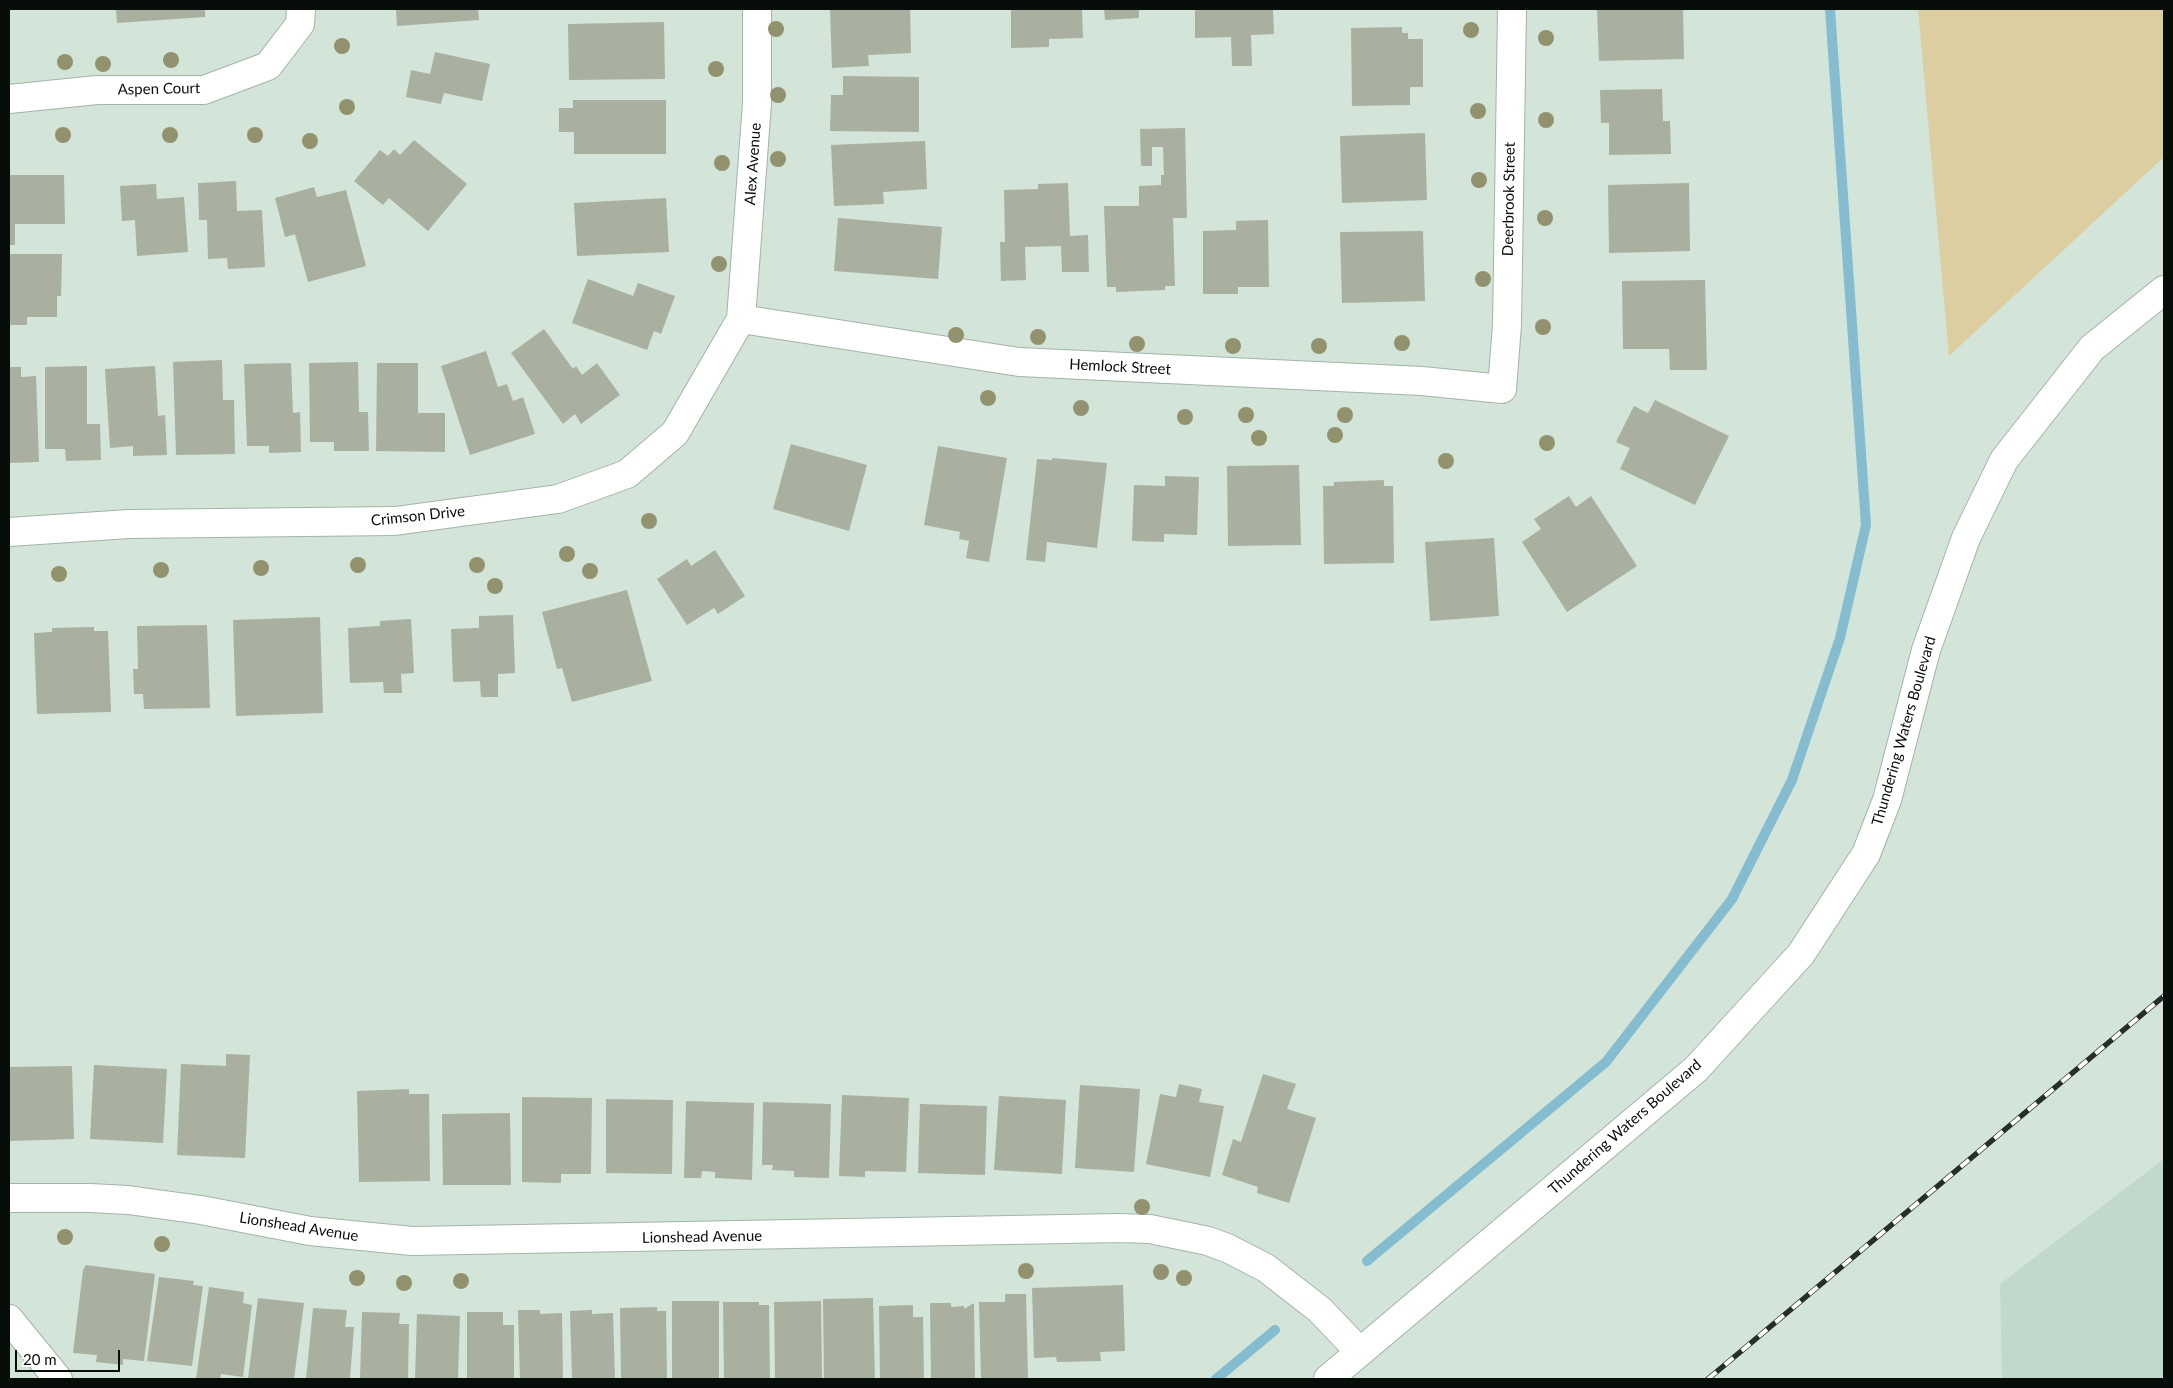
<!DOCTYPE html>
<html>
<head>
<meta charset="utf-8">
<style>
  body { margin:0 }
  #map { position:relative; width:2173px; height:1388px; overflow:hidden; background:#d3e4d9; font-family:Lato,sans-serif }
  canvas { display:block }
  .frame { position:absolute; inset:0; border:10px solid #070d09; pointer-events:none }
  .scale { position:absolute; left:15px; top:1350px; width:105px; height:22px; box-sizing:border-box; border:2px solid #070d09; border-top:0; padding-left:6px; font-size:15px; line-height:18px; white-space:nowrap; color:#070d09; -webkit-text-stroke:4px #fff; paint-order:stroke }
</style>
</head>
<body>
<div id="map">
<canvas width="2173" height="1388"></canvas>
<div class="frame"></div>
<div class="scale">20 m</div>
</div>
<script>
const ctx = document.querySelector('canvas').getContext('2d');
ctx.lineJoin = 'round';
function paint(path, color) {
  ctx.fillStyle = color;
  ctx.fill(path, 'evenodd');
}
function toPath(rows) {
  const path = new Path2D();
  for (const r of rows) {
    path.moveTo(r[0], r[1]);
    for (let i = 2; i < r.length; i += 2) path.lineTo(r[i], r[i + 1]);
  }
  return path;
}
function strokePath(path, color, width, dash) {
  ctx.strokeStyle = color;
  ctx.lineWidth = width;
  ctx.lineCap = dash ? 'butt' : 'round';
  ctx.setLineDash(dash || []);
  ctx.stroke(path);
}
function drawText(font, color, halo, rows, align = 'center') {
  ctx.font = font + ' Lato,sans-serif';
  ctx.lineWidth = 4.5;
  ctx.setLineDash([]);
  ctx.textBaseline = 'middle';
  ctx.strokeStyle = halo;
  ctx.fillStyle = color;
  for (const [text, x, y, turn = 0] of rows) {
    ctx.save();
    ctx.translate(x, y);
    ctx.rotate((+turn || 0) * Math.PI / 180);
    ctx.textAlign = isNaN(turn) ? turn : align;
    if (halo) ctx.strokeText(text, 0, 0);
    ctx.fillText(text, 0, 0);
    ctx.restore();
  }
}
paint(toPath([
  [2164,1159,2164,1379,2002,1379,2000,1284]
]), '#c1d9ca');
paint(toPath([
  [1918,9,2164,9,2164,157,1949,356]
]), '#dccea1');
strokePath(toPath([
  [1367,1261,1606,1062,1732,899,1792,780,1840,638,1866,525,1830,9],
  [1216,1379,1275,1330]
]), '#86bcd0', 10);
paint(toPath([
  [116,9,205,9,205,17,117,23],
  [396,9,478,9,479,20,397,26],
  [830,9,910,9,911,53,868,55,869,66,832,68],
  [1011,9,1082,9,1083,38,1049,39,1049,47,1011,48],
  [1104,9,1139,9,1139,18,1105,20],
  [1195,9,1273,9,1274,34,1251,35,1252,66,1232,66,1231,37,1195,38],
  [1597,9,1683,9,1684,59,1599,61],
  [664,22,665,79,569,80,568,24],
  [1402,27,1402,33,1408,33,1408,39,1423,39,1423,87,1410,87,1410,105,1352,106,1351,28],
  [435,52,490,64,482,101,444,93,441,104,406,97,411,70,430,74],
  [843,76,919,77,919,132,830,131,831,95,843,95],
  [1662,89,1663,121,1670,121,1671,154,1609,155,1609,123,1601,123,1600,90],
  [573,100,666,100,666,154,574,154,574,132,559,132,559,108,573,108],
  [1185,128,1187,218,1173,218,1175,286,1165,286,1165,290,1116,292,1116,287,1107,287,1104,206,1139,206,1139,186,1161,185,1161,175,1164,175,1163,147,1152,147,1152,166,1141,166,1140,129],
  [1425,133,1427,200,1342,203,1340,136],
  [414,140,467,184,428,231,389,198,383,205,354,181,380,150,388,156,394,149,400,155],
  [925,141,927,189,883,192,884,204,834,206,831,145],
  [9,175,64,175,65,224,15,224,15,245,9,245],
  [236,181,237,211,262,210,265,267,228,269,227,258,208,259,207,220,199,220,198,183],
  [1068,183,1070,236,1088,235,1089,272,1062,272,1061,246,1025,247,1026,280,1001,281,1000,242,1005,242,1004,190,1038,189,1038,184],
  [1689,183,1690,251,1609,253,1608,185],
  [156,184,157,199,184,197,188,252,137,256,135,220,122,221,120,186],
  [314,187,317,197,346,190,366,266,308,282,295,234,285,237,275,198],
  [666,198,669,252,577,256,574,203],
  [838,218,942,227,938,279,834,271],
  [1268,220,1269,287,1238,287,1238,294,1203,294,1203,231,1236,230,1236,221],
  [1423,231,1425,301,1342,303,1340,232],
  [9,254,62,254,61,296,57,296,57,317,27,317,27,325,9,325],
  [588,279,633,296,638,283,675,296,661,334,654,331,647,350,572,323],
  [1705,280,1707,370,1670,370,1669,349,1623,349,1622,281],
  [544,329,573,369,576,366,582,375,597,363,620,395,581,424,575,414,563,424,511,353],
  [486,351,498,387,507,384,513,401,523,397,535,434,470,455,441,366],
  [222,360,223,400,234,400,235,454,176,455,173,362],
  [358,362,359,412,368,412,369,451,334,451,334,442,310,442,309,363],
  [291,363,293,413,300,412,301,452,269,453,269,446,247,446,244,364],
  [377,363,418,363,418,413,445,413,445,452,376,451],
  [87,366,87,424,100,424,101,460,66,461,65,449,45,449,45,367],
  [155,366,158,416,165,415,167,455,133,456,133,446,110,448,105,369],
  [9,367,21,367,21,377,36,376,39,462,9,463],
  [1655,400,1729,436,1695,505,1620,469,1630,448,1616,442,1634,406,1648,413],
  [791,444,867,465,849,531,773,509],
  [938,446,1007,458,989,562,966,558,969,541,959,539,960,532,924,525],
  [1052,458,1107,463,1097,548,1047,542,1045,562,1026,560,1037,459,1052,460],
  [1299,465,1301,545,1228,546,1227,466],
  [1165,476,1199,477,1197,535,1164,534,1164,542,1132,541,1134,485,1165,486],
  [1384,480,1384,486,1393,486,1394,563,1324,564,1323,486,1334,486,1334,482],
  [1569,496,1576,507,1591,496,1637,566,1567,612,1522,542,1541,529,1534,519],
  [1494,538,1499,616,1430,621,1425,542],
  [715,550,745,596,718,614,714,608,687,625,657,579,687,559,691,566],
  [627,590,652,681,572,702,562,668,557,669,542,612],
  [513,615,515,673,498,674,498,697,481,697,480,681,453,682,451,629,479,628,479,616],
  [320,617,323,713,236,716,233,620],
  [411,619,414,673,401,674,402,693,384,693,383,682,350,683,348,628,380,626,380,621],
  [207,625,210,708,144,709,143,694,134,694,133,669,138,669,137,626],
  [94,627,94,631,108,631,111,712,37,714,34,633,52,632,52,628],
  [226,1054,250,1055,245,1158,177,1155,181,1064,226,1066],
  [94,1065,167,1069,163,1143,90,1139],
  [72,1066,74,1139,9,1141,9,1067],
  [1263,1074,1296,1084,1287,1109,1316,1118,1289,1203,1257,1193,1258,1187,1222,1175,1233,1139,1241,1142],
  [1179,1084,1202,1089,1199,1102,1224,1106,1210,1177,1146,1164,1160,1094,1176,1097],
  [1080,1085,1140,1089,1134,1172,1075,1168],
  [409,1089,409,1094,429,1094,430,1181,359,1182,357,1091],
  [842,1095,909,1098,906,1172,865,1171,865,1177,839,1176],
  [999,1096,1066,1100,1062,1174,994,1170],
  [522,1097,592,1098,591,1174,561,1174,561,1183,522,1182],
  [606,1099,673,1100,672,1174,606,1173],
  [686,1101,754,1103,752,1180,715,1178,715,1172,702,1171,701,1178,684,1178],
  [763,1102,831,1104,829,1178,794,1177,794,1171,772,1170,773,1165,762,1165],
  [920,1104,987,1106,985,1175,918,1173],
  [510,1113,511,1185,443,1185,442,1114],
  [86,1265,155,1274,144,1361,123,1359,123,1365,96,1362,97,1355,73,1353,83,1270],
  [159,1277,194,1281,193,1285,203,1286,192,1366,147,1361],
  [1123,1285,1125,1351,1100,1352,1101,1361,1057,1362,1056,1357,1034,1358,1032,1288],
  [209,1287,244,1292,243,1303,252,1305,243,1377,221,1374,220,1379,196,1379],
  [1005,1294,1026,1294,1028,1379,981,1379,979,1302,1005,1302],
  [258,1298,304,1303,294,1379,248,1379],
  [873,1298,875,1379,824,1379,823,1299],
  [672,1301,719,1301,719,1379,672,1379],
  [821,1301,822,1379,775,1379,774,1302],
  [723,1302,759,1302,759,1305,769,1305,770,1379,724,1379],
  [930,1303,951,1303,951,1307,964,1306,964,1309,974,1303,975,1379,931,1379],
  [913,1305,913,1317,923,1317,924,1379,880,1379,879,1306],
  [657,1307,657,1311,666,1311,667,1379,621,1379,620,1308],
  [313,1308,347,1310,345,1327,354,1327,350,1379,306,1379],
  [518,1310,540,1310,540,1314,562,1313,563,1379,520,1379],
  [592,1310,592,1314,613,1313,615,1379,572,1379,570,1311],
  [362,1312,400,1313,399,1324,409,1324,408,1379,360,1379],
  [467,1312,503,1312,503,1325,514,1325,514,1379,467,1379],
  [417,1314,460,1316,458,1379,415,1379]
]), '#a9b0a0');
const minor = toPath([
  [9,99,97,90,204,90,268,66,300,24,301,9],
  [741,319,1019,362,1422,381,1502,389,1507,325,1512,9],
  [9,532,129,524,395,521,558,499,627,474,675,433,741,319,757,103,757,9],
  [9,1198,90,1198,128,1200,201,1210,310,1231,412,1241,1119,1228,1150,1229,1208,1241,1227,1248,1266,1268,1320,1310,1360,1352],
  [9,1319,58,1379],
  [1328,1379,1696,1069,1801,954,1866,854,1887,800,1926,650,1966,538,2004,460,2092,348,2164,290]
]);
strokePath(minor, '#a3b3a8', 30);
strokePath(minor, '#fff', 28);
const rail = toPath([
  [1708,1379,2164,996]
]);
strokePath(rail, '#262e29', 5.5);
strokePath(rail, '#fff', 4, [11]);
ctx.fillStyle = '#93926f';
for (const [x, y] of [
  [776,29],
  [1471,30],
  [1546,38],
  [342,46],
  [171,60],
  [65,62],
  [103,64],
  [716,69],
  [778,95],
  [347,107],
  [1478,111],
  [1546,120],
  [63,135],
  [170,135],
  [255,135],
  [310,141],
  [778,159],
  [722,163],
  [1479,180],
  [1545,218],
  [719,264],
  [1483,279],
  [1543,327],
  [956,335],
  [1038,337],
  [1402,343],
  [1137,344],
  [1233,346],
  [1319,346],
  [988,398],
  [1081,408],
  [1246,415],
  [1345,415],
  [1185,417],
  [1335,435],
  [1259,438],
  [1547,443],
  [1446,461],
  [649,521],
  [567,554],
  [358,565],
  [477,565],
  [261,568],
  [161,570],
  [590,571],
  [59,574],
  [495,586],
  [1142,1207],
  [65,1237],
  [162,1244],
  [1026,1271],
  [1161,1272],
  [357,1278],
  [1184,1278],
  [461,1281],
  [404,1283]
]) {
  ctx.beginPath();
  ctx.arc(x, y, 8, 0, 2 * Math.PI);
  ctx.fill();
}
drawText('15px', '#070d09', '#fff', [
  ["Aspen Court",159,89,-1],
  ["Alex Avenue",753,164,-86],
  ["Deerbrook Street",1509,199,-89],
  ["Hemlock Street",1120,367,3],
  ["Crimson Drive",418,516,-6],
  ["Thundering Waters Boulevard",1904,731,-74],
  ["Thundering Waters Boulevard",1625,1127,-41],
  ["Lionshead Avenue",299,1227,9],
  ["Lionshead Avenue",702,1237,-1]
]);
</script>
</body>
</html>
